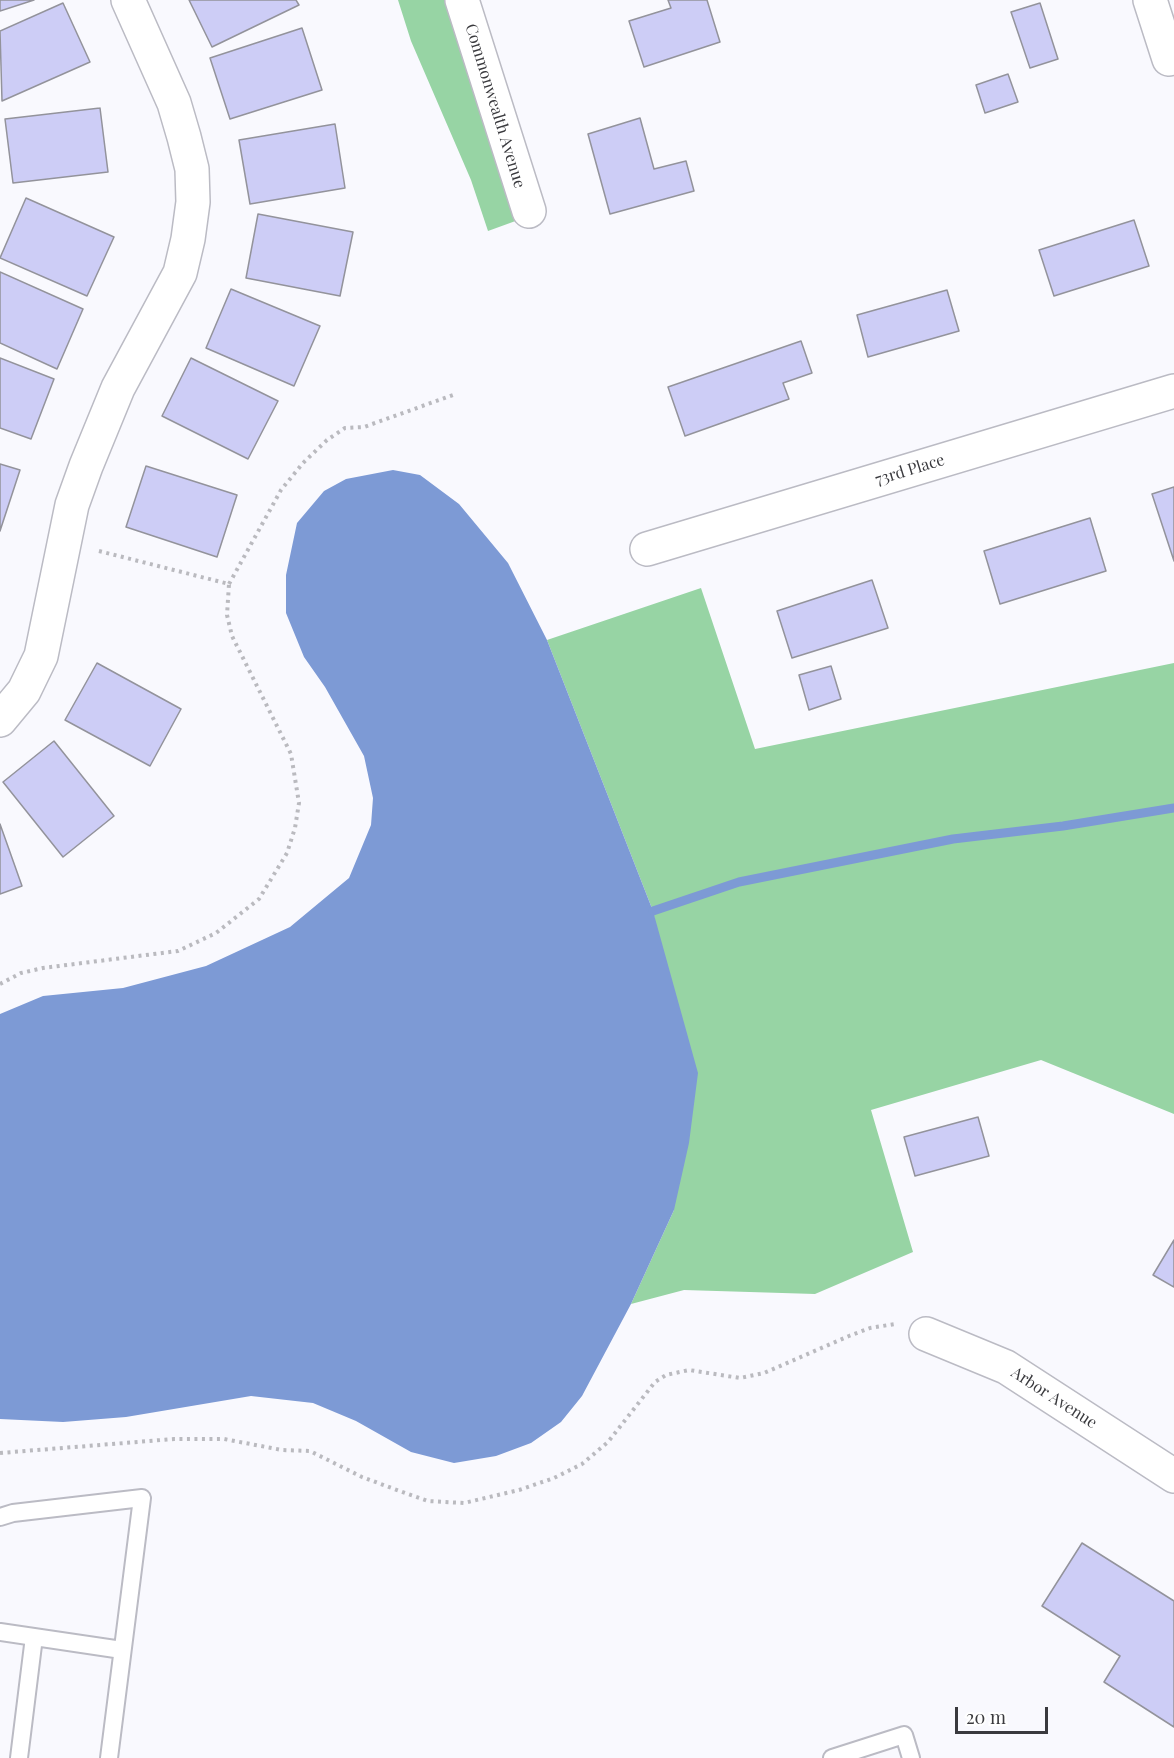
<!DOCTYPE html>
<html>
<head>
<meta charset="utf-8">
<style>
  body { margin:0 }
  #map { position:relative; width:1174px; height:1758px; overflow:hidden; background:#f9f9fe; font-family:"Playfair Display",serif }
  canvas { display:block }
  .scale { position:absolute; left:955px; top:1707px; width:93px; height:27px; box-sizing:border-box; border:3px solid #3a3a3e; border-top:0; padding-left:8px; font-size:18px; line-height:21px; white-space:nowrap; color:#3a3a3e; -webkit-text-stroke:4px #fff; paint-order:stroke }
</style>
</head>
<body>
<div id="map">
<canvas width="1174" height="1758"></canvas>
<div class="scale">20 m</div>
</div>
<script>
const ctx = document.querySelector('canvas').getContext('2d');
ctx.lineJoin = 'round';
function paint(path, color) {
  ctx.fillStyle = color;
  ctx.fill(path, 'evenodd');
}
function toPath(rows) {
  const path = new Path2D();
  for (const r of rows) {
    path.moveTo(r[0], r[1]);
    for (let i = 2; i < r.length; i += 2) path.lineTo(r[i], r[i + 1]);
  }
  return path;
}
function strokePath(path, color, width, dash) {
  ctx.strokeStyle = color;
  ctx.lineWidth = width;
  ctx.lineCap = dash ? 'butt' : 'round';
  ctx.setLineDash(dash || []);
  ctx.stroke(path);
}
function drawText(font, color, halo, rows, align = 'center') {
  ctx.font = font + ' "Playfair Display",serif';
  ctx.lineWidth = 4.5;
  ctx.setLineDash([]);
  ctx.textBaseline = 'middle';
  ctx.strokeStyle = halo;
  ctx.fillStyle = color;
  for (const [text, x, y, turn = 0] of rows) {
    ctx.save();
    ctx.translate(x, y);
    ctx.rotate((+turn || 0) * Math.PI / 180);
    ctx.textAlign = isNaN(turn) ? turn : align;
    if (halo) ctx.strokeText(text, 0, 0);
    ctx.fillText(text, 0, 0);
    ctx.restore();
  }
}
paint(toPath([
  [398,0,451,0,521,219,488,231,471,180,411,41],
  [701,588,755,749,1174,663,1174,1114,1041,1060,871,1110,913,1252,815,1294,684,1290,631,1304,674,1210,658,938,653,911,547,640]
]), '#97d4a4');
paint(toPath([
  [393,470,420,475,459,504,508,563,547,640,653,911,698,1073,689,1143,674,1210,631,1304,582,1396,561,1422,531,1443,496,1456,454,1463,411,1452,356,1421,313,1403,251,1396,126,1417,63,1422,0,1419,0,1014,43,996,123,988,206,966,290,927,349,878,371,825,373,798,364,756,325,687,304,657,286,613,286,575,297,523,324,491,346,479]
]), '#7d9ad5');
strokePath(toPath([
  [653,911,739,882,953,839,1063,826,1174,808]
]), '#7d9ad5', 9);
const building = toPath([
  [0,0,34,0,0,11,0,0],
  [189,0,296,0,299,5,212,47,189,0],
  [668,0,707,0,720,42,644,67,629,21,671,8,668,0],
  [63,3,90,62,2,101,0,31,63,3],
  [1040,3,1058,59,1030,68,1011,12,1040,3],
  [302,28,322,90,230,119,210,58,302,28],
  [1008,74,1018,102,985,113,976,85,1008,74],
  [100,108,108,172,13,183,5,119,100,108],
  [640,118,654,169,686,161,694,191,610,214,588,134,640,118],
  [335,124,345,188,250,204,239,140,335,124],
  [26,198,114,237,87,296,0,258,26,198],
  [258,214,353,232,340,296,246,278,258,214],
  [1134,220,1149,266,1054,296,1039,250,1134,220],
  [0,272,83,309,57,369,0,343,0,272],
  [231,289,320,326,294,386,206,348,231,289],
  [947,290,959,331,868,357,857,315,947,290],
  [801,341,812,373,783,383,789,399,685,436,668,387,801,341],
  [0,358,54,379,31,439,0,428,0,358],
  [191,358,278,401,248,459,162,416,191,358],
  [0,464,20,470,0,531,0,464],
  [146,466,237,495,217,557,126,527,146,466],
  [1174,487,1174,561,1152,494,1174,487],
  [1090,518,1106,571,1000,604,984,551,1090,518],
  [872,580,888,628,792,658,777,611,872,580],
  [97,663,181,709,150,766,65,720,97,663],
  [831,666,841,699,809,710,799,675,831,666],
  [54,741,114,816,63,857,3,782,54,741],
  [0,824,22,886,0,894,0,824],
  [978,1117,989,1156,915,1176,904,1137,978,1117],
  [1174,1240,1174,1287,1153,1275,1174,1240],
  [1082,1543,1174,1601,1174,1727,1104,1682,1120,1656,1042,1606,1082,1543]
]);
paint(building, '#cdcdf6');
strokePath(building, '#93939b', 1.5);
const lane = toPath([
  [0,1517,13,1513,142,1498,109,1758],
  [0,1632,122,1650],
  [19,1758,34,1637],
  [832,1758,904,1735,911,1758]
]);
const street = toPath([
  [462,0,529,211],
  [1150,0,1169,59],
  [647,549,1174,391],
  [0,720,24,691,41,656,72,505,86,466,118,388,180,273,188,239,193,202,192,169,184,137,174,103,128,0],
  [926,1334,1006,1367,1174,1476]
]);
strokePath(lane, '#bbbbc4', 20);
strokePath(street, '#bbbbc4', 36);
strokePath(toPath([
  [229,584,281,490,303,463,327,440,345,428,364,427,453,395],
  [0,984,21,973,43,968,178,951,216,933,259,899,287,853,295,828,299,803,291,754,232,636,227,615,229,584,95,550],
  [0,1453,174,1439,224,1439,282,1450,310,1451,362,1477,405,1493,428,1501,464,1503,519,1490,554,1478,582,1464,608,1442,655,1382,666,1375,689,1370,740,1378,764,1373,849,1336,870,1328,895,1324]
]), '#bababf', 4, [3, 4.5]);
strokePath(lane, '#fff', 16);
strokePath(street, '#fff', 33);
drawText('16px', '#3a3a3e', '#fff', [
  ["Commonwealth Avenue",495,106,73],
  ["73rd Place",910,470,-17],
  ["Arbor Avenue",1054,1398,33]
]);
</script>
</body>
</html>
